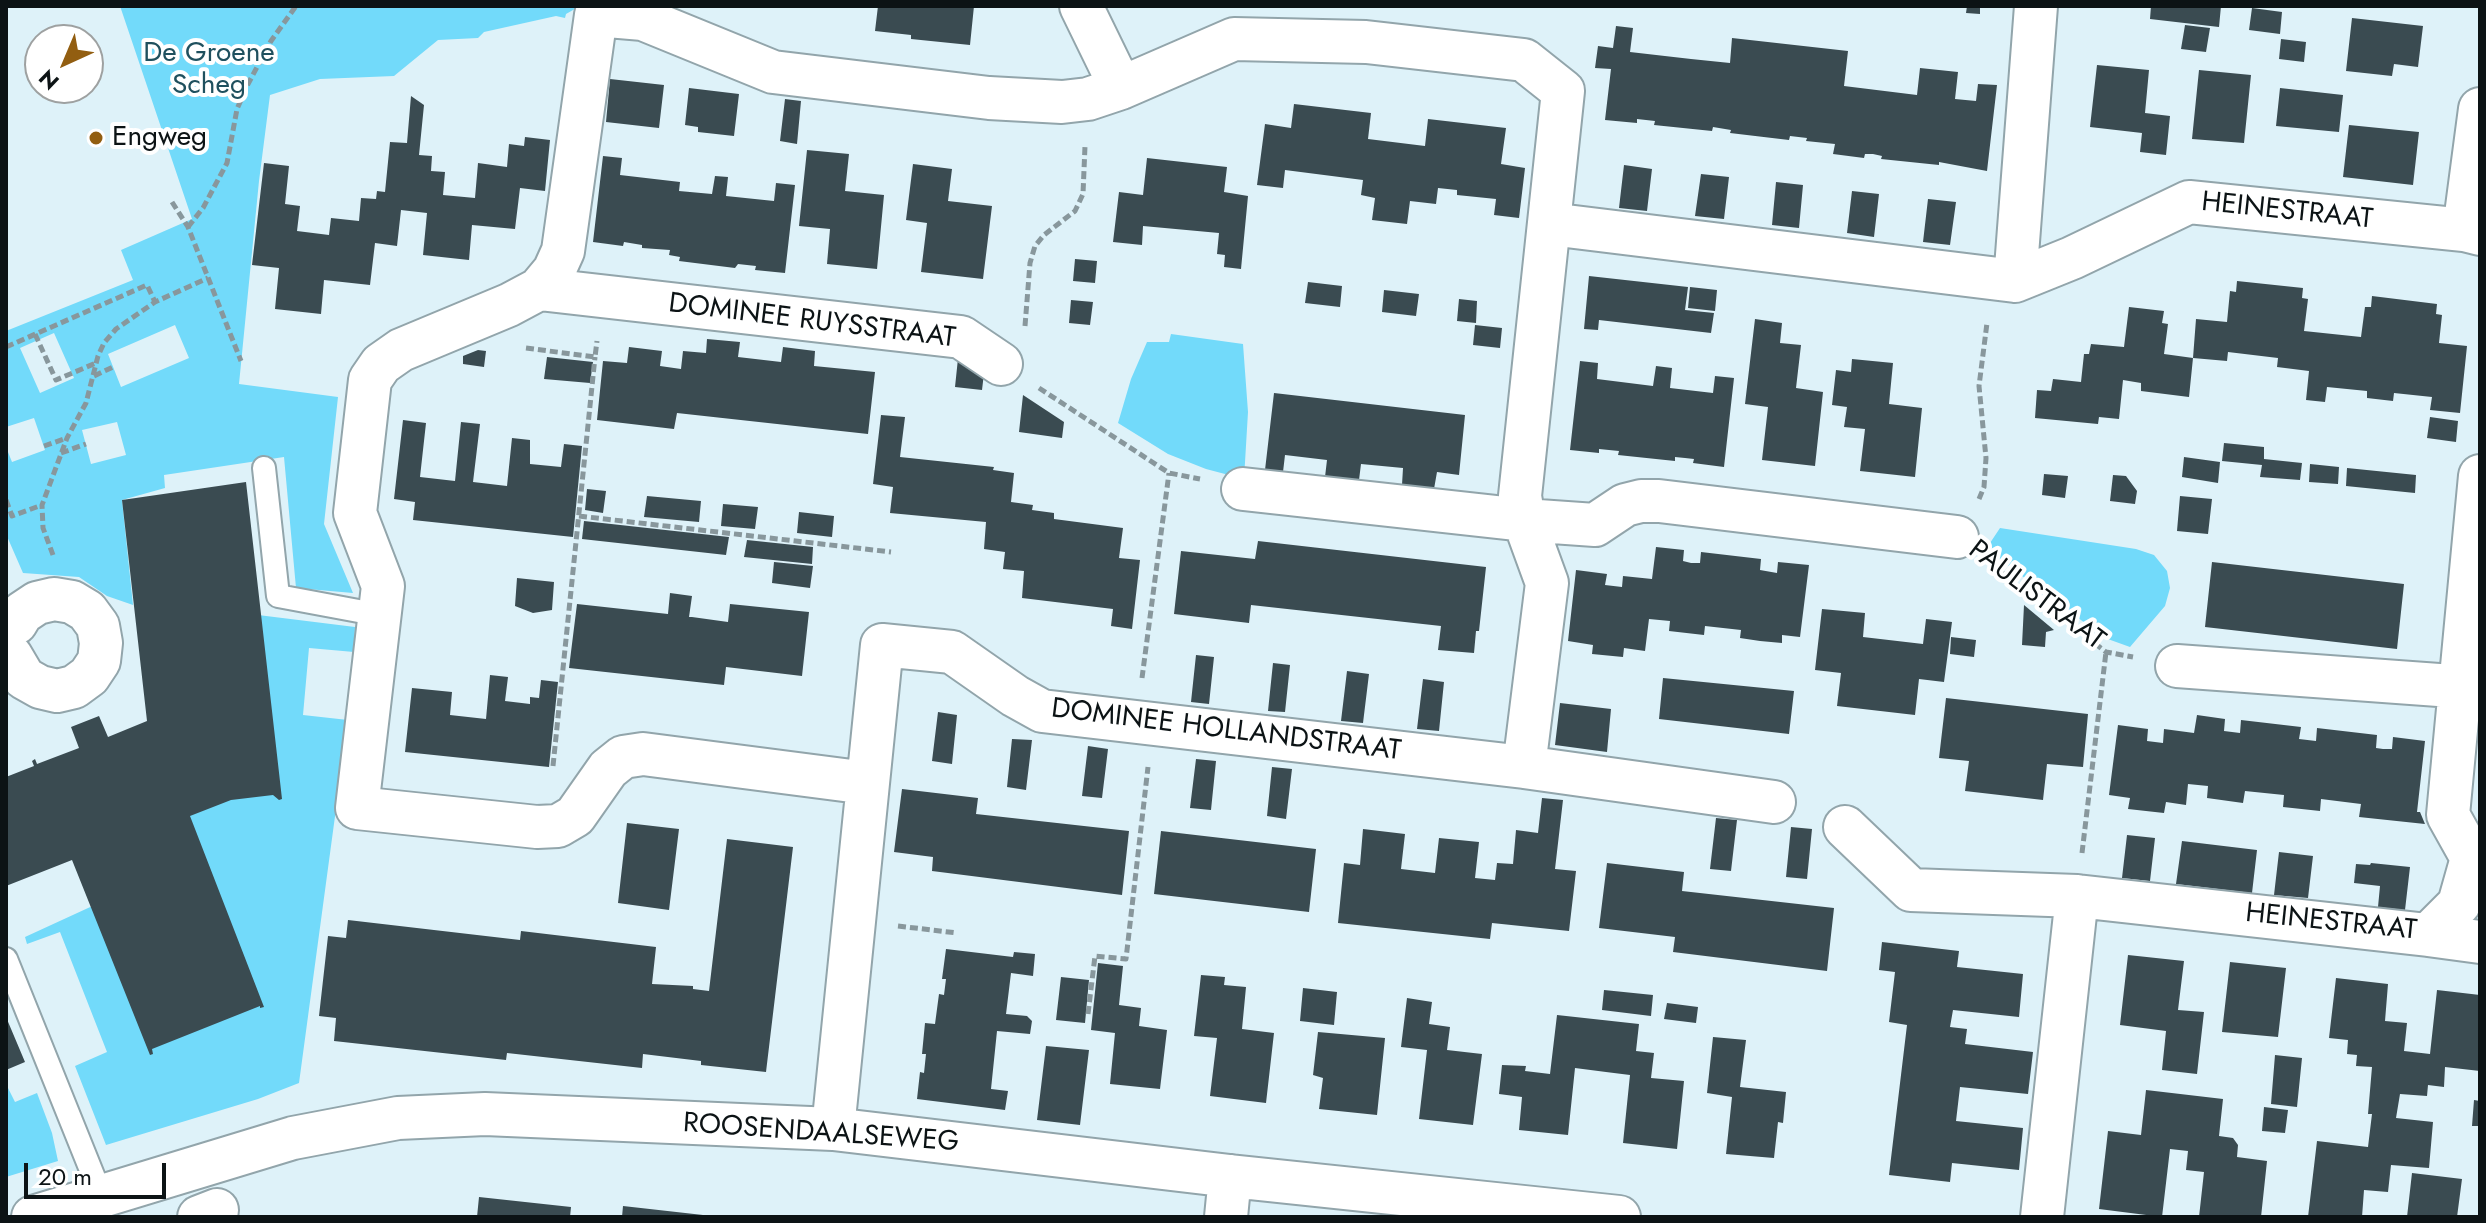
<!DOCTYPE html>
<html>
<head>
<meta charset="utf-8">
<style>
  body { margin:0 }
  #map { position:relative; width:2486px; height:1223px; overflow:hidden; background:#def2f9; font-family:Jost,sans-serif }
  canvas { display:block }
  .frame { position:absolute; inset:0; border:8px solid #0c1315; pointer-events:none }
  .north { position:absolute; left:24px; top:24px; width:80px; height:80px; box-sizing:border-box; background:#fff; border:2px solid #9ea1a1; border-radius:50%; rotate:224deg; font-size:22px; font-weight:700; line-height:32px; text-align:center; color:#0c1315 }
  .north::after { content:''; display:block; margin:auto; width:28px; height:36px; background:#925e11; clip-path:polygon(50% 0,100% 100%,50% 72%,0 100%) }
  .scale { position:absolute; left:24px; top:1163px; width:142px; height:36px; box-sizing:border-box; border:4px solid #0c1315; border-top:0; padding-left:10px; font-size:24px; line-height:28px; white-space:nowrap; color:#0c1315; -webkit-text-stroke:6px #fff; paint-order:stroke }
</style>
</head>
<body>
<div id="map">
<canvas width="2486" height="1223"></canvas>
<div class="frame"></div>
<div class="north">N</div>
<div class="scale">20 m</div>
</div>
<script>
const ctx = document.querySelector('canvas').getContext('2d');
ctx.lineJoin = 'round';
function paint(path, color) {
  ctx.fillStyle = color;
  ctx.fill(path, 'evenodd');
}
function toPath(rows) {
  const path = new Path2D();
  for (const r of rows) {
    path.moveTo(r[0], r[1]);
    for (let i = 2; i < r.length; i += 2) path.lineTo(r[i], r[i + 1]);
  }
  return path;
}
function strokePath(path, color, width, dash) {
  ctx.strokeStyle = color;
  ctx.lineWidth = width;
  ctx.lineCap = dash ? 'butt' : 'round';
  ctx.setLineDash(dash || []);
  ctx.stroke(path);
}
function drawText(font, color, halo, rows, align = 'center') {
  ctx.font = font + ' Jost,sans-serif';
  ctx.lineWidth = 8;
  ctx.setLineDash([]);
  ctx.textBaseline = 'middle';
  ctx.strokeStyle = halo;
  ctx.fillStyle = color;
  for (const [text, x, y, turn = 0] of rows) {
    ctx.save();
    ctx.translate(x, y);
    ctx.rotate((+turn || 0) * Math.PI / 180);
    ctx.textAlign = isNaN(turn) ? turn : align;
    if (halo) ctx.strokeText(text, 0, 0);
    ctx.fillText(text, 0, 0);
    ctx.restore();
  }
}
paint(toPath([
  [120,6,580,6,566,14,565,18,556,16,484,32,478,38,438,40,394,76,320,79,270,95,259,181,239,384,338,397,324,524,353,593,296,588,284,457,164,475,165,488,122,500,133,605,107,596,79,577,23,573,6,534,6,447,12,462,45,450,34,418,6,427,6,331,133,280,121,250,192,219],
  [175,325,189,358,121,387,108,354],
  [54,333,74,378,40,393,20,348],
  [117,422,126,455,91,464,82,430],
  [1171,334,1243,344,1248,412,1244,479,1206,469,1168,454,1118,423,1131,379,1147,342,1169,342],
  [2000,528,2136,549,2154,555,2167,571,2170,588,2165,606,2130,647,2105,638,1986,549],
  [250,614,355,627,354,652,309,648,303,715,348,720,299,1083,258,1099,106,1145,75,1066,107,1052,60,932,27,944,25,937,199,857,177,812],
  [6,1084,15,1102,37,1093,52,1133,58,1161,6,1177]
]), '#72dafa');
paint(toPath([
  [878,6,974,6,970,45,911,39,911,35,875,31],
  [1967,6,1980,6,1980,14,1966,13],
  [2151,6,2221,6,2219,27,2150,19],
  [2252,8,2282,12,2280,34,2249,30],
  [2352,18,2423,26,2418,67,2394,64,2392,76,2346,71],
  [2185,25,2210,28,2206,52,2181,49],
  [1616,26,1633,28,1630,52,1691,59,1730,63,1732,38,1848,51,1844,86,1917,95,1920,68,1958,72,1955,99,1976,101,1978,84,1997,85,1987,171,1939,162,1939,165,1881,159,1882,156,1873,154,1865,154,1864,158,1833,154,1835,144,1806,141,1807,138,1790,136,1789,140,1730,133,1731,130,1713,127,1712,131,1654,125,1655,121,1637,119,1637,123,1605,120,1611,69,1595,68,1598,46,1613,48],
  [2281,39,2306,42,2304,62,2279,59],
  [2097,65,2149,70,2145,113,2170,116,2166,155,2140,152,2142,133,2090,127],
  [2199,70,2251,75,2244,143,2192,139],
  [610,79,664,85,659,128,606,122],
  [689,88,739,94,734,136,698,132,698,127,685,125],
  [2280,88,2343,95,2339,132,2276,126],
  [411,96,424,105,419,155,432,156,431,171,445,172,443,195,475,198,478,163,507,167,509,144,524,146,525,137,550,140,545,191,520,188,515,229,472,225,469,260,423,255,427,213,401,210,397,246,375,243,370,285,324,280,321,314,275,309,279,268,252,265,264,163,289,166,285,204,300,206,297,231,329,235,331,218,359,221,361,198,376,199,377,191,385,192,390,142,407,143],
  [785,99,801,101,797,144,780,141],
  [1294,104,1371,113,1368,139,1425,146,1428,119,1506,128,1501,164,1525,168,1519,218,1494,215,1496,199,1457,195,1457,190,1438,188,1436,204,1410,201,1407,224,1372,220,1375,198,1361,195,1363,180,1285,170,1283,188,1257,185,1265,124,1291,128],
  [2349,125,2419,132,2413,185,2343,177],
  [807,150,849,154,845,191,884,195,877,269,827,264,830,229,799,226],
  [603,156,622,158,620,175,680,182,679,191,712,194,715,176,728,177,726,196,774,201,776,183,795,185,785,273,755,270,756,266,738,264,735,268,679,261,680,257,669,255,670,250,642,248,642,245,624,242,623,246,593,242],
  [1147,158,1227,167,1224,192,1248,196,1241,269,1224,267,1225,255,1217,254,1219,233,1143,226,1142,245,1113,242,1119,192,1143,195],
  [913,164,952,169,948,201,992,206,983,279,921,272,927,223,906,220],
  [1624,165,1652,169,1647,211,1619,208],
  [1701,174,1729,177,1724,219,1695,216],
  [1776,182,1803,185,1799,228,1772,225],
  [1852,191,1879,194,1874,237,1847,233],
  [1928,199,1956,202,1950,245,1923,242],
  [1075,259,1097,261,1095,283,1073,281],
  [1589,276,1688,287,1685,310,1714,313,1711,333,1599,320,1598,330,1584,329],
  [2237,281,2303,288,2302,298,2308,299,2304,331,2361,337,2365,307,2371,307,2372,296,2437,304,2436,314,2442,315,2439,343,2467,346,2460,413,2430,410,2432,397,2394,393,2393,401,2367,398,2367,391,2327,387,2325,402,2306,400,2309,371,2277,367,2278,358,2228,352,2227,361,2193,358,2196,319,2227,322,2230,291,2236,292],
  [1308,282,1342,286,1340,307,1305,303],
  [1690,287,1717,290,1715,311,1688,308],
  [1384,290,1419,294,1416,316,1382,312],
  [1459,299,1477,301,1476,323,1457,321],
  [1071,300,1093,302,1090,325,1069,323],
  [2129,307,2164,311,2162,323,2168,324,2164,354,2193,358,2189,397,2141,391,2141,383,2123,380,2119,419,2099,417,2098,424,2035,418,2037,390,2051,391,2053,379,2081,382,2084,354,2089,354,2091,344,2124,347],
  [1755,319,1782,323,1780,343,1801,345,1796,388,1823,392,1815,466,1762,460,1768,407,1745,404],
  [1475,325,1502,328,1500,348,1473,345],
  [707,339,740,342,738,357,781,362,783,347,815,351,814,366,875,372,868,434,677,413,674,429,597,420,603,361,627,363,629,347,662,351,660,366,681,369,683,351,706,353],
  [959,349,985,365,982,390,955,387],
  [478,350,486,351,484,367,463,364,463,356],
  [547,357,593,362,590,383,544,379],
  [1852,359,1893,363,1889,404,1922,408,1915,477,1860,471,1865,429,1844,427,1847,407,1832,405,1836,370,1851,372],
  [1580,361,1598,363,1597,379,1653,386,1656,366,1672,368,1670,388,1713,393,1715,376,1734,378,1724,467,1693,463,1694,459,1685,458,1675,457,1675,461,1618,455,1619,451,1599,449,1599,453,1570,450],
  [1274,393,1465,415,1459,475,1437,472,1434,489,1402,485,1403,468,1361,464,1359,480,1325,477,1327,460,1285,455,1283,472,1265,470],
  [1023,395,1064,422,1062,438,1019,432],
  [881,415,905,417,900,457,994,467,993,470,1014,473,1011,502,1033,505,1032,510,1054,513,1054,519,1123,528,1119,558,1140,560,1132,629,1111,626,1113,609,1022,598,1024,571,1003,569,1005,552,984,549,986,522,890,513,893,487,873,484],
  [2430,417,2458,421,2456,442,2427,438],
  [403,420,426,423,420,477,455,481,461,422,480,424,473,482,507,486,512,438,530,440,530,464,561,467,564,444,582,446,573,537,413,520,415,502,394,499],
  [2224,443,2264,447,2264,459,2302,463,2300,480,2260,477,2262,465,2222,461],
  [2184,457,2220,462,2218,483,2182,477],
  [2310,464,2339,467,2338,484,2309,482],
  [2347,468,2416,475,2415,493,2346,486],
  [2044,474,2068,476,2065,498,2042,495],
  [2113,475,2126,476,2137,491,2135,504,2110,501],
  [246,482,282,799,279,800,273,795,231,800,190,816,264,1007,260,1008,260,1006,152,1049,153,1054,150,1055,72,860,6,886,6,777,34,766,32,761,35,759,37,764,79,748,71,727,99,716,108,737,147,721,122,500],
  [587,489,606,491,603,513,585,510],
  [647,496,701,501,699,522,644,517],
  [2180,496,2212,499,2208,534,2177,531],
  [723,504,758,507,755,529,721,526],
  [799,512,834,516,832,537,797,533],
  [584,521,729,537,726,555,582,539],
  [747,540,813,547,812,564,744,557],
  [1258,541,1486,567,1479,631,1476,631,1474,653,1438,650,1441,626,1251,605,1249,623,1174,614,1181,551,1255,559],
  [1656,547,1684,550,1683,561,1691,563,1700,563,1701,552,1761,559,1760,570,1777,573,1778,562,1809,565,1800,637,1782,635,1782,643,1760,641,1740,638,1741,630,1705,626,1704,635,1669,631,1670,621,1649,619,1645,651,1624,648,1623,657,1592,654,1593,645,1568,641,1576,570,1607,574,1605,585,1622,587,1623,576,1652,579],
  [774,562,813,566,810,588,772,583],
  [2212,562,2404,584,2397,649,2205,627],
  [517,578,554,582,552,610,533,613,515,606],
  [670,593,692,596,689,617,692,617,728,622,730,604,809,612,802,676,726,667,724,685,569,668,577,604,668,614],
  [2024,605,2054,630,2046,632,2045,647,2022,645],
  [1822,609,1865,613,1863,637,1923,644,1926,619,1952,622,1944,682,1919,679,1915,715,1837,706,1841,673,1815,670],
  [1951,637,1976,640,1974,657,1950,654],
  [1196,655,1214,657,1209,704,1191,702],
  [1273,663,1290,665,1285,712,1268,711],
  [1347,671,1369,674,1363,723,1341,721],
  [490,675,508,677,505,701,530,704,530,697,539,698,541,680,558,682,549,767,405,752,412,688,452,692,450,715,486,719],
  [1663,678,1794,691,1789,734,1659,719],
  [1423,679,1444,682,1439,731,1417,729],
  [1946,698,2088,714,2083,767,2047,764,2043,800,1965,791,1969,761,1939,758],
  [1560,703,1611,709,1607,752,1555,745],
  [938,712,957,715,952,764,932,761],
  [2197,715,2225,719,2224,731,2240,733,2241,720,2301,727,2299,739,2316,741,2317,728,2377,735,2376,748,2383,749,2392,749,2393,737,2425,741,2417,812,2420,812,2425,824,2359,817,2361,804,2321,799,2320,811,2283,807,2284,795,2245,791,2243,803,2207,798,2208,786,2188,784,2186,805,2166,802,2164,813,2128,809,2130,798,2109,795,2118,725,2148,729,2147,741,2163,743,2164,729,2194,733],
  [1012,739,1032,740,1026,790,1007,787],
  [1088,746,1108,749,1102,798,1082,796],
  [1196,759,1216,761,1211,810,1190,808],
  [1272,767,1292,769,1286,819,1267,816],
  [902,789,978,798,976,814,1129,831,1122,895,932,871,933,857,894,852],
  [1542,798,1563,800,1555,869,1576,871,1569,931,1492,923,1490,939,1338,923,1344,863,1360,865,1363,829,1405,834,1401,869,1435,873,1439,838,1479,842,1475,878,1495,880,1497,863,1513,864,1516,830,1538,833],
  [1716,818,1737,820,1731,871,1710,869],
  [627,823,679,829,669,910,618,903],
  [1791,827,1812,829,1807,879,1786,877],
  [1161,831,1316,849,1309,912,1154,894],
  [2127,835,2155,838,2150,881,2122,878],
  [727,839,793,847,766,1072,701,1065,701,1061,643,1054,642,1068,507,1053,506,1060,334,1041,336,1018,319,1016,328,936,346,938,348,920,520,940,521,931,656,947,652,984,693,986,693,989,709,991],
  [2182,841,2257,850,2252,893,2176,884],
  [2279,852,2313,856,2308,898,2274,895],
  [1607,863,1684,872,1682,891,1834,908,1827,971,1673,952,1675,937,1599,928],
  [2371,863,2410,867,2405,910,2378,907,2380,886,2354,883,2356,864,2370,865],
  [1882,942,1959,951,1957,967,2023,974,2019,1017,1953,1010,1950,1027,1967,1029,1965,1044,2033,1052,2028,1094,1960,1087,1956,1121,2023,1128,2019,1170,1952,1163,1950,1182,1889,1175,1907,1025,1889,1022,1895,972,1879,970],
  [946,949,1013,957,1014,952,1035,954,1033,976,1011,973,1006,1014,1027,1016,1032,1021,1030,1034,997,1031,991,1089,1008,1091,1005,1110,917,1099,920,1072,924,1073,926,1054,922,1054,925,1023,935,1024,939,994,944,995,946,979,942,979],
  [2128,955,2184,961,2178,1010,2204,1012,2197,1074,2162,1070,2166,1031,2120,1025],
  [2230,962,2286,968,2278,1037,2222,1032],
  [1098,963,1123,966,1119,1005,1141,1008,1139,1026,1167,1030,1160,1089,1110,1084,1115,1033,1091,1030],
  [1201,975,1225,977,1224,985,1246,987,1242,1029,1274,1033,1266,1103,1210,1096,1217,1038,1194,1036],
  [1061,977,1089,980,1085,1023,1056,1020],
  [2336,978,2388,984,2385,1021,2407,1023,2404,1051,2430,1054,2437,990,2480,995,2480,1071,2445,1067,2444,1087,2428,1085,2427,1096,2400,1094,2396,1118,2433,1122,2429,1168,2391,1165,2388,1192,2364,1190,2362,1217,2308,1217,2317,1141,2368,1147,2372,1114,2368,1114,2372,1067,2356,1066,2357,1055,2347,1054,2348,1040,2329,1038],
  [1303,988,1337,992,1334,1025,1300,1021],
  [1604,990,1653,995,1651,1016,1602,1010],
  [1407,998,1432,1002,1429,1024,1450,1027,1447,1050,1482,1054,1473,1125,1419,1119,1427,1050,1401,1047],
  [1667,1003,1698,1007,1696,1023,1664,1019],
  [1557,1015,1639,1024,1636,1051,1654,1053,1651,1078,1684,1081,1677,1149,1623,1143,1630,1075,1606,1072,1575,1068,1568,1135,1519,1130,1522,1097,1499,1094,1502,1065,1526,1066,1525,1071,1550,1074],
  [6,1017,25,1062,6,1070],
  [1318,1032,1385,1038,1377,1115,1319,1109,1323,1078,1313,1075],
  [1713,1037,1746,1040,1740,1087,1786,1092,1783,1123,1778,1122,1774,1158,1726,1154,1732,1097,1707,1093],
  [1046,1046,1089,1050,1080,1125,1037,1120],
  [2275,1055,2302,1058,2297,1107,2271,1104],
  [2146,1090,2223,1099,2219,1136,2233,1138,2238,1145,2237,1157,2267,1161,2261,1217,2199,1217,2204,1172,2186,1170,2188,1151,2170,1149,2162,1217,2099,1209,2108,1131,2141,1135],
  [2474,1100,2480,1101,2480,1126,2472,1126],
  [2264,1107,2288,1110,2285,1133,2262,1131],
  [2412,1173,2462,1179,2457,1217,2407,1217],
  [479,1197,571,1207,570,1217,477,1217],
  [623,1206,703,1215,703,1217,622,1217]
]), '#3a4b51');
const service = toPath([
  [264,468,278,596,380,615],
  [6,959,101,1195]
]);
const minor = toPath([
  [1081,6,1121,88],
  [1550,224,2015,281,2072,258,2189,202,2464,230,2480,234],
  [2464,230,2480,109],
  [2015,281,2036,6],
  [539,289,961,337,1001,364],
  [1243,489,1524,520,1595,525,1625,505,1641,501,1659,501,1957,537],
  [11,656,24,678,40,687,57,691,74,687,89,676,99,661,101,643,98,626,87,611,72,602,54,599,37,603,22,613,16,623],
  [2177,666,2480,688],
  [1524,767,1774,802],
  [1845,827,1911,890,2077,896],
  [2428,935,2480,942],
  [833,1129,882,645,952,652,1015,696,1042,711,1524,767,1547,583,1524,520,1520,496,1563,91,1524,60,1366,42,1234,39,1121,88,1088,99,1062,102,989,98,773,72,643,19,596,15,563,251,554,271,539,289,509,305,401,350,381,364,370,380,355,513,383,586,357,808,537,827,558,826,575,816,608,769,623,757,643,754,867,783],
  [33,1217,293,1138,398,1118,485,1114,833,1129,1230,1176,1619,1217],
  [199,1217,217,1210],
  [1226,1217,1230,1176],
  [2042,1217,2077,896,2428,935,2459,904,2472,858,2448,815,2480,476]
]);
strokePath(service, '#92a5ab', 26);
strokePath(minor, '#92a5ab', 46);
strokePath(toPath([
  [172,202,188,227,241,361],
  [188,227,203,208,227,163,237,109,248,84,271,41,296,6],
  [1025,326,1030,263,1035,246,1044,235,1075,211,1083,194,1085,146],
  [35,334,56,380,96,363],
  [6,347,147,285,155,302],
  [526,348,595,357,597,341],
  [94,376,113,367],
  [1039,388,1169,473,1200,479],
  [44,446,67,438],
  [61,453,86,444],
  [1979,499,1984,487,1986,458,1979,386,1987,323],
  [6,500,12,516,42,505],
  [579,516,891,552],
  [53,555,43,528,42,505,67,438,86,403,98,356,104,343,116,329,155,302,208,278],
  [1990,563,2106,652,2133,657],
  [1142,678,1169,473],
  [553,766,595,357],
  [2082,853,2106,652],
  [898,926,957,933],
  [1088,1014,1095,956,1126,959,1148,767]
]), '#88979c', 5, [8, 4]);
strokePath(service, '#fff', 22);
strokePath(minor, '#fff', 42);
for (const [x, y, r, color] of [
  [96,138,8,"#925e11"]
]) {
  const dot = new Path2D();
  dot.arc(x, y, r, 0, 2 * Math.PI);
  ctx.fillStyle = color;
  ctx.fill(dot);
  strokePath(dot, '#fff', 3);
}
drawText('28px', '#1f505e', '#fff', [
  ["De Groene",209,54],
  ["Scheg",209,86]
]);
drawText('28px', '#0c1315', '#fff', [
  ["Engweg",112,138]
], 'left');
drawText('28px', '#0c1315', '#fff', [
  ["HEINESTRAAT",2287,212,6],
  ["DOMINEE RUYSSTRAAT",812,322,7],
  ["PAULISTRAAT",2036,596,37],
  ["DOMINEE HOLLANDSTRAAT",1226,731,7],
  ["HEINESTRAAT",2331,923,6],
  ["ROOSENDAALSEWEG",821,1134,4]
]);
</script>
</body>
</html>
